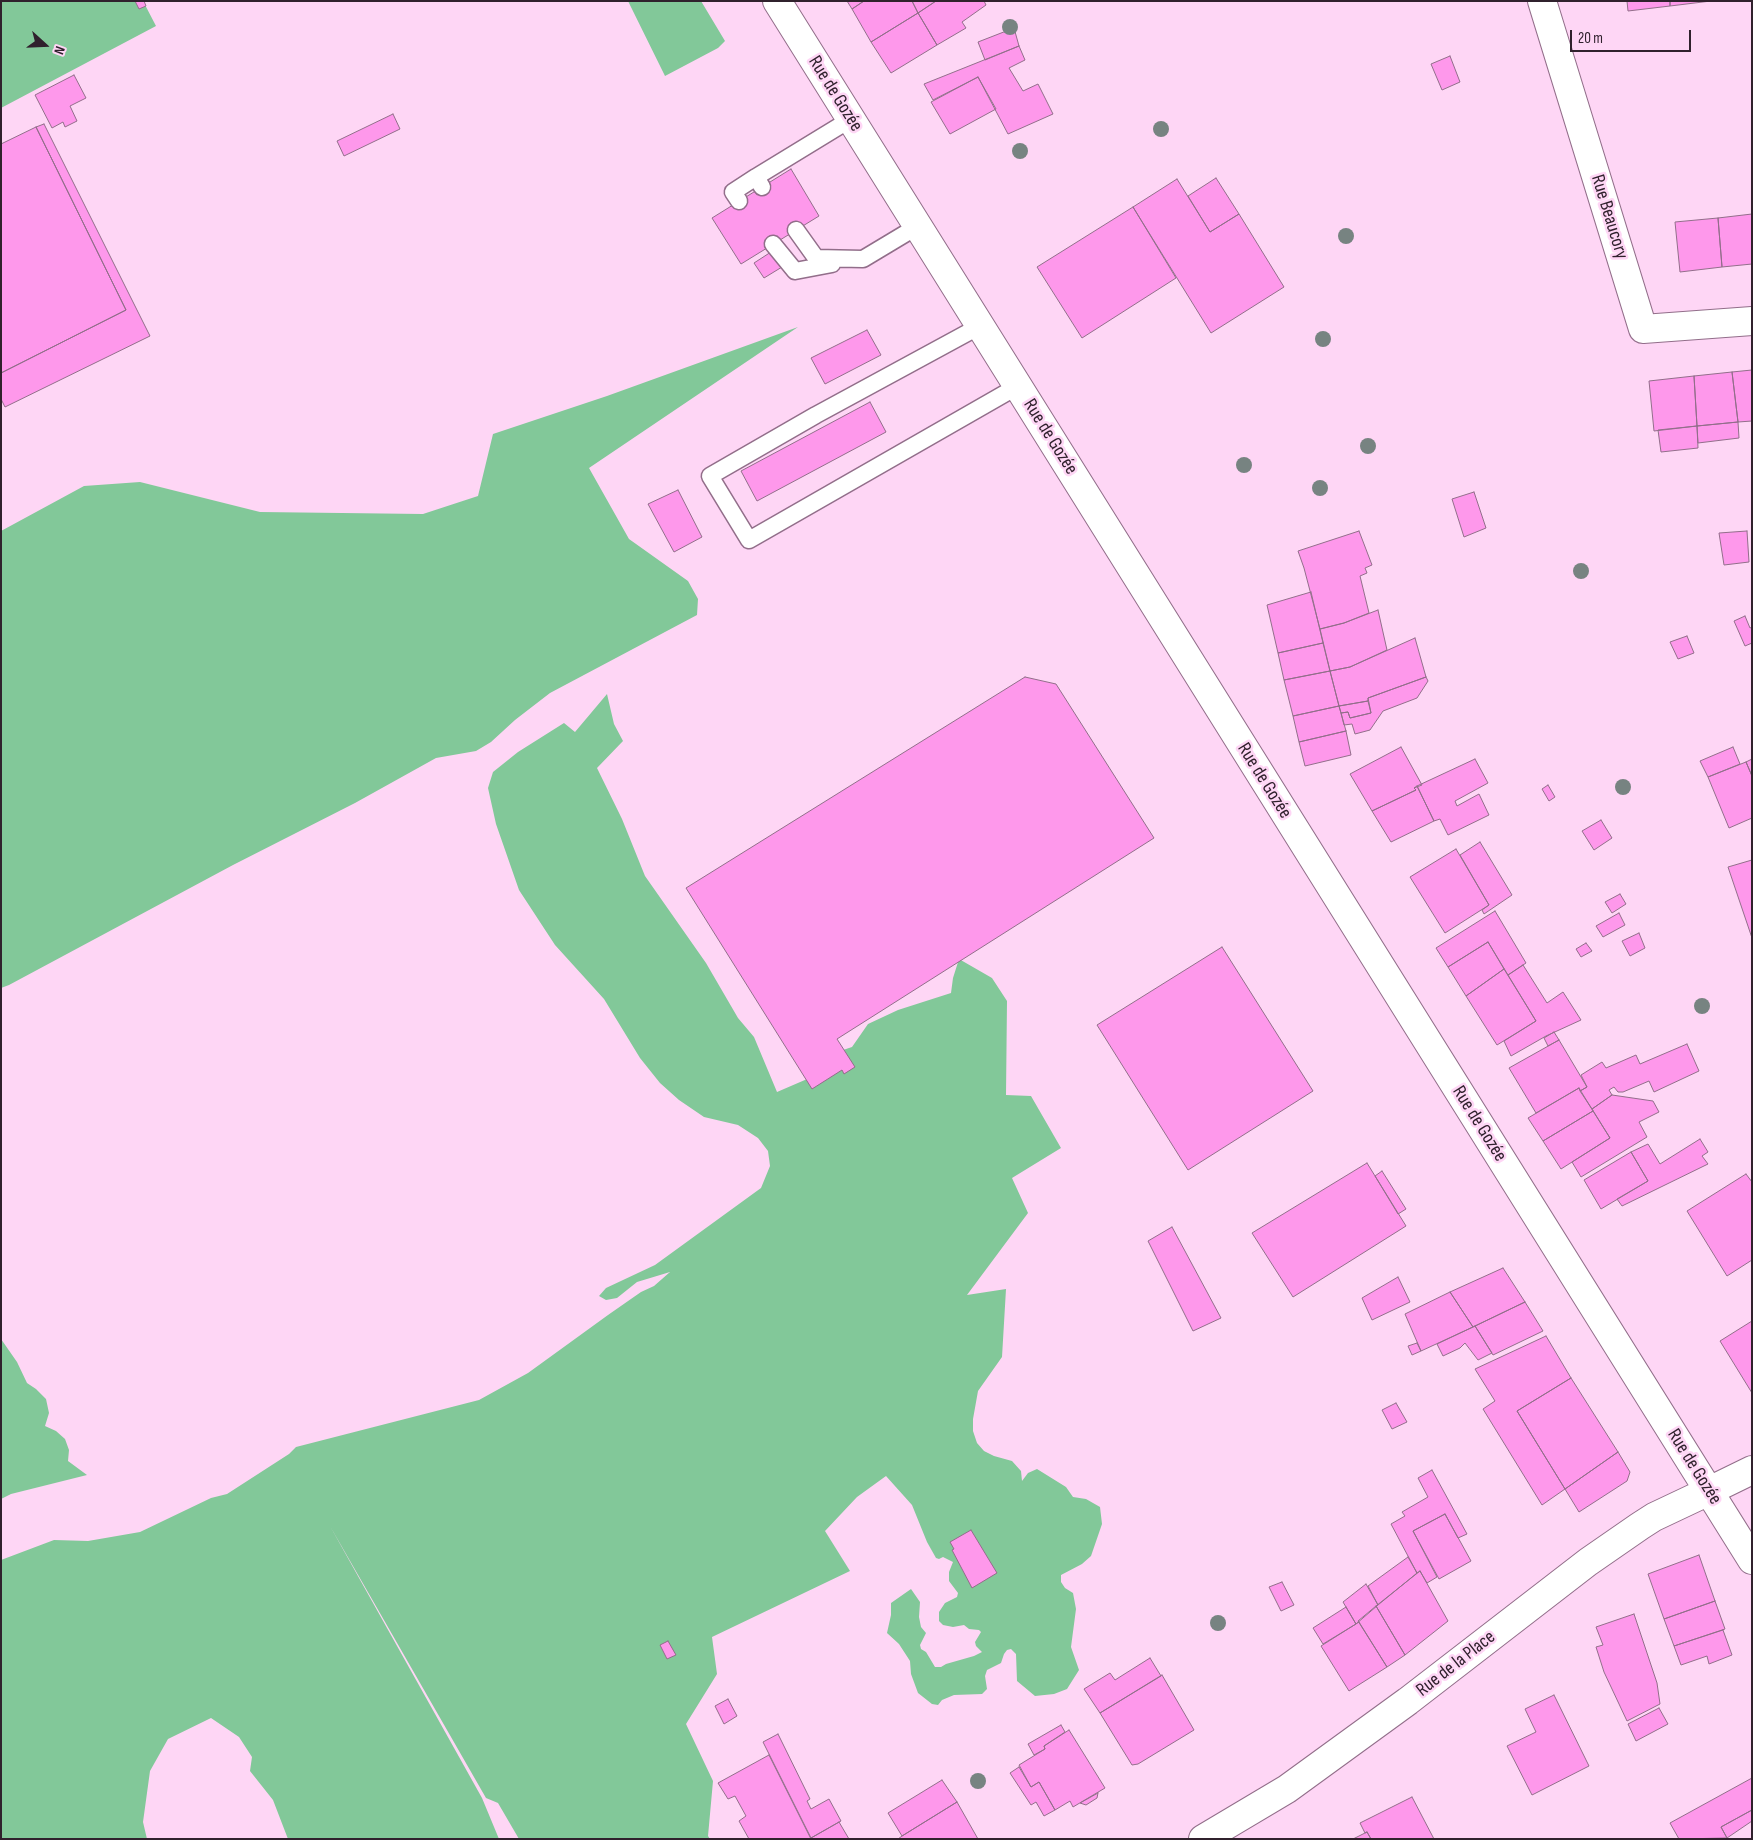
<!DOCTYPE html>
<html>
<head>
<meta charset="utf-8">
<style>
  body { margin:0 }
  #map { position:relative; width:1753px; height:1840px; overflow:hidden; background:#fed6f5; font-family:"Sofia Sans Condensed",sans-serif }
  canvas { display:block }
  .frame { position:absolute; inset:0; border:2px solid #30212d; pointer-events:none }
  .north { position:absolute; left:20px; top:20px; width:50px; height:50px; -webkit-text-stroke:4px #fed6f5; paint-order:stroke; rotate:110deg; font-size:14px; font-weight:700; line-height:20px; text-align:center; color:#30212d }
  .north::after { content:''; display:block; margin:auto; width:18px; height:22px; background:#30212d; clip-path:polygon(50% 0,100% 100%,50% 72%,0 100%) }
  .scale { position:absolute; left:1570px; top:30px; width:121px; height:22px; box-sizing:border-box; border:2px solid #30212d; border-top:0; padding-left:6px; font-size:15px; line-height:18px; white-space:nowrap; color:#30212d; -webkit-text-stroke:4px #fed6f5; paint-order:stroke }
</style>
</head>
<body>
<div id="map">
<canvas width="1753" height="1840"></canvas>
<div class="frame"></div>
<div class="north">N</div>
<div class="scale">20 m</div>
</div>
<script>
const ctx = document.querySelector('canvas').getContext('2d');
ctx.lineJoin = 'round';
function paint(path, color) {
  ctx.fillStyle = color;
  ctx.fill(path, 'evenodd');
}
function toPath(rows) {
  const path = new Path2D();
  for (const r of rows) {
    path.moveTo(r[0], r[1]);
    for (let i = 2; i < r.length; i += 2) path.lineTo(r[i], r[i + 1]);
  }
  return path;
}
function strokePath(path, color, width, dash) {
  ctx.strokeStyle = color;
  ctx.lineWidth = width;
  ctx.lineCap = dash ? 'butt' : 'round';
  ctx.setLineDash(dash || []);
  ctx.stroke(path);
}
function drawText(font, color, halo, rows, align = 'center') {
  ctx.font = font + ' "Sofia Sans Condensed",sans-serif';
  ctx.lineWidth = 5;
  ctx.setLineDash([]);
  ctx.textBaseline = 'middle';
  ctx.strokeStyle = halo;
  ctx.fillStyle = color;
  for (const [text, x, y, turn = 0] of rows) {
    ctx.save();
    ctx.translate(x, y);
    ctx.rotate((+turn || 0) * Math.PI / 180);
    ctx.textAlign = isNaN(turn) ? turn : align;
    if (halo) ctx.strokeText(text, 0, 0);
    ctx.fillText(text, 0, 0);
    ctx.restore();
  }
}
paint(toPath([
  [1,1,143,1,156,26,1,108],
  [628,1,701,1,725,41,718,48,665,76],
  [798,327,589,468,629,539,688,581,698,599,697,615,550,693,515,720,491,742,476,751,436,758,355,803,233,865,9,985,1,988,1,531,84,486,140,482,260,512,423,514,478,496,493,434,607,396],
  [607,694,614,724,623,741,597,768,622,819,645,876,706,963,738,1018,754,1037,777,1092,835,1067,831,1054,852,1047,868,1024,898,1010,951,993,953,978,959,959,992,978,1007,1001,1006,1095,1031,1096,1061,1148,1012,1178,1028,1213,967,1295,1006,1289,1002,1357,978,1391,973,1419,973,1431,977,1443,984,1451,994,1456,1012,1461,1021,1471,1022,1481,1028,1473,1037,1469,1066,1487,1073,1497,1086,1499,1100,1507,1102,1524,1091,1556,1082,1564,1061,1575,1061,1582,1065,1588,1073,1593,1076,1609,1071,1647,1079,1670,1067,1689,1054,1694,1035,1696,1017,1681,1016,1654,1011,1649,1007,1650,1004,1654,1001,1663,987,1670,985,1676,987,1689,982,1694,954,1695,942,1700,938,1705,932,1704,918,1693,911,1674,910,1661,899,1644,887,1633,891,1615,891,1603,911,1589,920,1602,919,1617,921,1627,926,1633,920,1645,921,1649,926,1652,935,1667,941,1667,946,1664,974,1656,982,1652,976,1646,975,1642,981,1632,979,1630,969,1629,964,1625,953,1627,943,1625,939,1621,939,1612,945,1603,957,1597,958,1593,949,1581,949,1572,953,1562,943,1557,939,1559,936,1558,927,1542,912,1505,886,1476,857,1497,825,1531,850,1571,712,1637,717,1674,686,1724,713,1781,708,1836,710,1839,519,1839,498,1803,486,1798,330,1526,482,1798,499,1839,288,1839,273,1800,250,1771,252,1757,239,1737,211,1718,168,1739,150,1771,143,1822,147,1839,1,1839,1,1560,54,1540,88,1541,140,1532,211,1498,227,1494,289,1454,296,1447,479,1400,528,1373,608,1315,641,1292,654,1286,670,1272,637,1282,617,1298,606,1300,599,1296,606,1288,655,1265,761,1188,770,1166,768,1151,758,1138,738,1125,704,1117,679,1100,660,1083,640,1058,604,999,555,945,519,890,496,824,488,788,493,772,518,752,564,723,575,732],
  [1,1339,17,1362,27,1383,36,1389,46,1399,49,1413,45,1426,56,1431,65,1439,69,1450,68,1461,87,1475,11,1494,1,1499]
]), '#82c899');
const building = toPath([
  [135,1,144,1,146,6,139,9,135,1],
  [847,1,864,1,852,9,847,1],
  [864,1,912,1,918,13,871,42,852,9,864,1],
  [912,1,936,1,918,13,912,1],
  [936,1,984,1,986,5,962,22,966,28,937,45,918,13,936,1],
  [1627,1,1670,1,1670,6,1628,11,1627,1],
  [1670,1,1711,1,1670,6,1670,1],
  [918,13,937,45,891,73,871,42,918,13],
  [1014,28,1019,46,985,60,978,42,1014,28],
  [1019,46,1025,60,1009,68,1023,91,1038,84,1053,114,1008,134,978,77,933,100,924,84,1019,46],
  [1450,56,1460,82,1442,90,1431,64,1450,56],
  [74,75,86,98,70,106,77,121,65,127,63,122,52,128,35,95,74,75],
  [978,77,996,109,950,134,931,102,978,77],
  [393,114,400,129,344,156,337,141,393,114],
  [44,124,150,336,5,407,1,399,1,373,126,310,36,127,44,124],
  [36,127,126,310,1,373,1,144,36,127],
  [791,169,819,216,741,264,712,218,791,169],
  [1216,178,1239,214,1210,232,1188,196,1216,178],
  [1177,179,1210,232,1239,214,1284,287,1211,333,1133,207,1177,179],
  [1133,207,1176,278,1082,338,1037,267,1133,207],
  [1752,214,1752,264,1722,267,1718,218,1752,214],
  [1718,218,1722,267,1680,272,1675,222,1718,218],
  [771,252,782,267,764,278,754,263,771,252],
  [867,330,881,355,825,384,811,358,867,330],
  [1752,370,1752,421,1738,422,1732,372,1752,370],
  [1732,372,1738,422,1697,426,1694,376,1732,372],
  [1694,376,1697,426,1654,431,1649,381,1694,376],
  [870,402,886,432,757,501,741,471,870,402],
  [1738,422,1739,438,1698,443,1697,426,1738,422],
  [1697,426,1698,448,1661,452,1658,430,1697,426],
  [678,490,702,537,674,552,648,504,678,490],
  [1474,492,1486,528,1464,537,1452,499,1474,492],
  [1359,531,1372,565,1365,568,1367,573,1360,576,1369,613,1344,623,1320,629,1304,568,1298,551,1359,531],
  [1747,531,1749,562,1724,565,1719,533,1747,531],
  [1311,592,1323,643,1278,653,1267,605,1311,592],
  [1378,610,1387,650,1350,667,1330,671,1320,629,1344,623,1378,610],
  [1745,616,1750,628,1752,627,1752,643,1745,646,1734,621,1745,616],
  [1687,636,1694,653,1678,659,1670,642,1687,636],
  [1415,638,1426,677,1368,698,1368,701,1339,706,1330,671,1350,667,1415,638],
  [1323,643,1330,671,1284,680,1278,653,1323,643],
  [1330,671,1339,706,1293,716,1284,680,1330,671],
  [1025,677,1056,684,1154,838,837,1039,855,1067,844,1074,842,1070,812,1089,686,888,1025,677],
  [1426,677,1428,681,1417,698,1383,711,1370,730,1355,734,1352,724,1344,725,1341,713,1348,712,1350,718,1371,713,1368,698,1426,677],
  [1368,701,1371,713,1350,718,1348,712,1341,713,1339,706,1368,701],
  [1339,706,1346,731,1299,742,1293,716,1339,706],
  [1346,731,1351,755,1305,766,1299,742,1346,731],
  [1401,747,1422,785,1414,788,1416,790,1372,811,1350,774,1401,747],
  [1733,747,1740,764,1708,777,1700,761,1733,747],
  [1475,759,1488,783,1455,801,1457,806,1479,794,1489,815,1448,835,1440,819,1434,821,1417,786,1475,759],
  [1752,759,1752,776,1746,762,1752,759],
  [1746,762,1752,776,1752,818,1729,828,1708,777,1746,762],
  [1548,785,1555,797,1549,801,1542,789,1548,785],
  [1417,786,1434,821,1391,842,1372,811,1416,790,1414,788,1417,786],
  [1601,820,1612,838,1594,850,1582,831,1601,820],
  [1480,842,1512,895,1484,914,1482,910,1489,905,1460,855,1480,842],
  [1456,849,1489,905,1445,933,1410,877,1456,849],
  [1752,860,1752,938,1728,867,1752,860],
  [1620,894,1626,904,1612,913,1605,902,1620,894],
  [1495,911,1526,963,1508,975,1488,942,1448,967,1436,948,1495,911],
  [1619,913,1625,925,1603,937,1596,926,1619,913],
  [1639,933,1645,948,1630,956,1622,941,1639,933],
  [1488,942,1504,969,1466,996,1448,967,1488,942],
  [1586,943,1592,951,1581,957,1576,949,1586,943],
  [1222,947,1313,1091,1188,1170,1097,1025,1222,947],
  [1523,965,1547,1003,1563,992,1581,1020,1546,1036,1511,1056,1504,1041,1536,1021,1508,975,1523,965],
  [1504,969,1536,1021,1497,1045,1466,996,1504,969],
  [1554,1032,1559,1040,1548,1046,1544,1038,1554,1032],
  [1559,1040,1587,1087,1580,1091,1579,1088,1536,1113,1509,1068,1559,1040],
  [1687,1044,1699,1071,1654,1092,1649,1081,1623,1092,1618,1092,1614,1087,1609,1090,1612,1095,1592,1109,1580,1091,1587,1087,1581,1075,1602,1062,1606,1068,1636,1055,1640,1064,1687,1044],
  [1579,1088,1593,1111,1543,1141,1528,1118,1579,1088],
  [1612,1095,1653,1101,1659,1112,1639,1122,1647,1137,1581,1177,1572,1162,1610,1138,1592,1109,1612,1095],
  [1593,1111,1610,1138,1561,1169,1543,1141,1593,1111],
  [1700,1139,1708,1152,1702,1156,1708,1164,1622,1206,1617,1199,1648,1181,1631,1152,1648,1144,1660,1164,1700,1139],
  [1631,1152,1648,1181,1601,1209,1584,1180,1631,1152],
  [1367,1163,1406,1226,1293,1297,1252,1233,1367,1163],
  [1382,1171,1406,1209,1398,1214,1375,1176,1382,1171],
  [1746,1174,1752,1182,1752,1260,1727,1276,1687,1211,1746,1174],
  [1172,1227,1221,1318,1193,1331,1148,1241,1172,1227],
  [1503,1268,1525,1302,1473,1327,1450,1292,1503,1268],
  [1398,1277,1410,1302,1372,1320,1362,1298,1398,1277],
  [1450,1292,1473,1327,1421,1351,1405,1314,1450,1292],
  [1525,1302,1543,1331,1493,1355,1475,1326,1525,1302],
  [1752,1321,1752,1393,1720,1341,1752,1321],
  [1475,1326,1492,1353,1478,1360,1465,1343,1460,1348,1443,1356,1437,1344,1475,1326],
  [1546,1336,1571,1378,1517,1411,1565,1489,1542,1505,1483,1409,1495,1401,1475,1369,1546,1336],
  [1417,1343,1421,1351,1412,1355,1408,1346,1417,1343],
  [1571,1378,1618,1452,1565,1489,1517,1411,1571,1378],
  [1396,1403,1407,1422,1392,1429,1382,1410,1396,1403],
  [1618,1452,1630,1472,1627,1481,1579,1512,1565,1489,1618,1452],
  [1432,1470,1467,1534,1458,1538,1445,1514,1413,1531,1437,1577,1427,1583,1420,1571,1417,1573,1391,1524,1405,1516,1402,1512,1428,1497,1418,1478,1432,1470],
  [1445,1514,1471,1561,1439,1579,1413,1531,1445,1514],
  [971,1530,997,1573,972,1588,952,1550,954,1549,950,1542,971,1530],
  [1699,1555,1715,1601,1664,1619,1648,1574,1699,1555],
  [1408,1557,1417,1573,1378,1605,1368,1586,1408,1557],
  [1420,1571,1448,1621,1405,1655,1376,1606,1420,1571],
  [1282,1582,1294,1605,1281,1611,1269,1587,1282,1582],
  [1366,1584,1378,1605,1356,1624,1343,1602,1366,1584],
  [1715,1601,1725,1629,1674,1646,1664,1619,1715,1601],
  [1376,1606,1405,1655,1387,1667,1358,1621,1376,1606],
  [1346,1607,1356,1624,1323,1644,1313,1628,1346,1607],
  [1634,1614,1657,1683,1660,1704,1627,1721,1604,1672,1596,1647,1603,1645,1596,1627,1634,1614],
  [1359,1622,1387,1667,1349,1691,1321,1646,1359,1622],
  [1723,1630,1732,1655,1709,1664,1707,1656,1681,1665,1674,1646,1723,1630],
  [668,1641,676,1655,667,1659,660,1645,668,1641],
  [1150,1658,1161,1676,1100,1713,1084,1689,1110,1673,1115,1680,1150,1658],
  [1162,1675,1194,1730,1138,1764,1132,1765,1100,1713,1162,1675],
  [1554,1695,1589,1766,1532,1795,1507,1746,1536,1732,1525,1709,1554,1695],
  [728,1699,737,1716,724,1724,715,1706,728,1699],
  [1659,1708,1668,1724,1636,1741,1628,1724,1659,1708],
  [1061,1725,1065,1732,1044,1746,1045,1749,1034,1755,1028,1744,1061,1725],
  [1069,1730,1105,1788,1073,1807,1070,1801,1055,1810,1039,1782,1031,1787,1019,1765,1045,1749,1044,1746,1069,1730],
  [778,1734,810,1799,807,1801,811,1809,829,1799,841,1821,811,1838,763,1742,778,1734],
  [769,1755,811,1839,749,1839,739,1821,746,1816,735,1796,728,1799,718,1783,769,1755],
  [1019,1767,1031,1787,1039,1782,1055,1810,1044,1816,1036,1802,1031,1805,1010,1773,1019,1767],
  [1752,1778,1752,1810,1721,1827,1727,1838,1679,1839,1670,1823,1752,1778],
  [942,1780,957,1802,902,1836,888,1813,942,1780],
  [1098,1793,1097,1798,1086,1805,1080,1803,1098,1793],
  [1412,1797,1434,1839,1371,1839,1367,1832,1365,1833,1360,1823,1412,1797],
  [957,1802,978,1839,898,1839,902,1836,957,1802],
  [1752,1810,1752,1821,1727,1838,1721,1827,1752,1810],
  [839,1822,849,1839,811,1839,811,1838,839,1822],
  [1367,1832,1371,1839,1353,1839,1367,1832]
]);
paint(building, '#fe98eb');
strokePath(building, '#926e8a', 1);
const lane = toPath([
  [762,187,756,177,851,119],
  [739,201,733,192,756,177],
  [796,230,816,258,863,259,918,226],
  [773,244,795,271,832,264],
  [980,326,816,415,710,476,749,540,1018,386]
]);
const street = toPath([
  [1542,1,1643,329,1752,321],
  [1709,1491,1752,1470]
]);
const secondary = toPath([
  [777,1,1752,1560],
  [1203,1839,1287,1789,1408,1701,1588,1562,1640,1526,1654,1517,1709,1491]
]);
strokePath(lane, '#926e8a', 19);
strokePath(street, '#926e8a', 30);
strokePath(secondary, '#926e8a', 30);
strokePath(lane, '#fff', 16);
strokePath(street, '#fff', 28);
strokePath(secondary, '#fff', 28);
ctx.fillStyle = '#778381';
for (const [x, y] of [
  [1010,27],
  [1161,129],
  [1020,151],
  [1346,236],
  [1323,339],
  [1368,446],
  [1244,465],
  [1320,488],
  [1581,571],
  [1623,787],
  [1702,1006],
  [1218,1623],
  [978,1781]
]) {
  ctx.beginPath();
  ctx.arc(x, y, 8, 0, 2 * Math.PI);
  ctx.fill();
}
drawText('19px', '#30212d', '#fed6f5', [
  ["Rue de Gozée",835,94,58],
  ["Rue Beaucory",1609,217,73],
  ["Rue de Gozée",1050,437,58],
  ["Rue de Gozée",1264,781,58],
  ["Rue de Gozée",1479,1124,58],
  ["Rue de Gozée",1694,1467,58],
  ["Rue de la Place",1456,1664,-38]
]);
</script>
</body>
</html>
